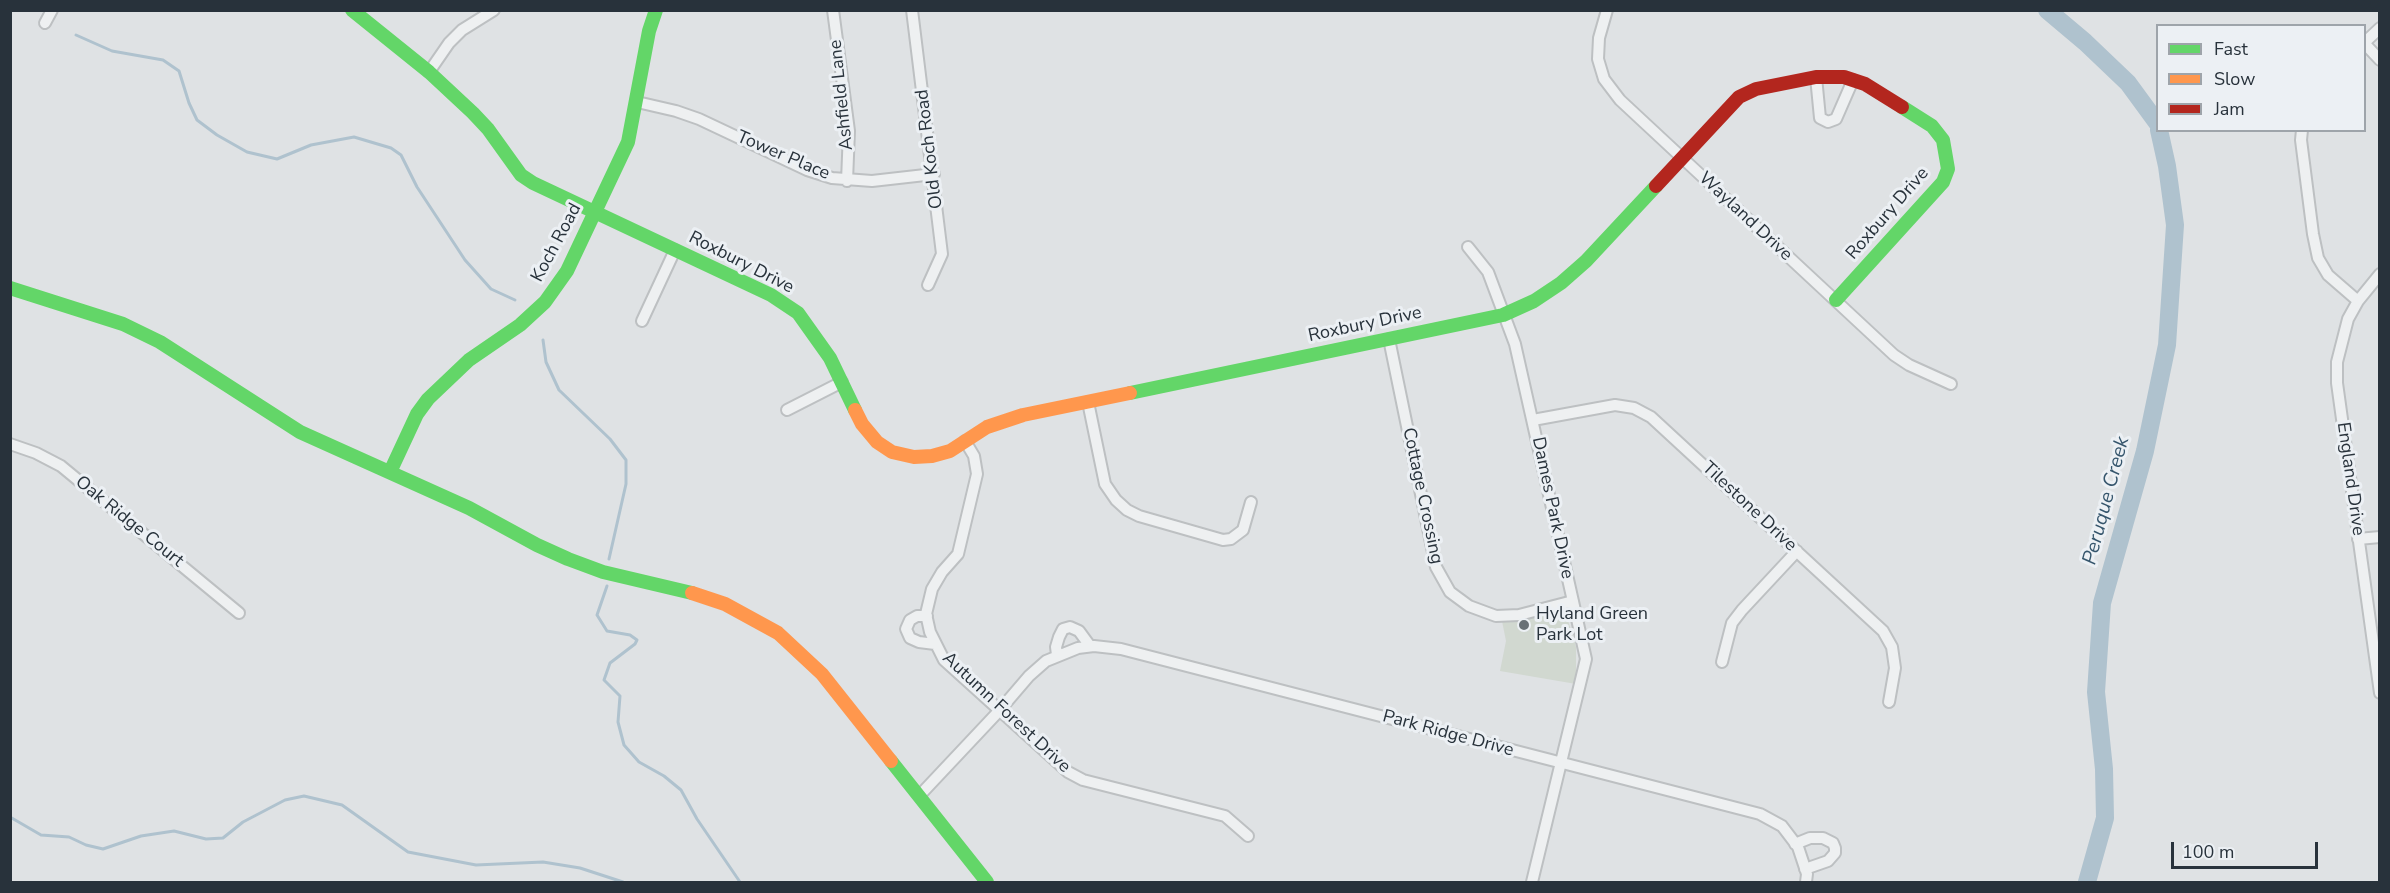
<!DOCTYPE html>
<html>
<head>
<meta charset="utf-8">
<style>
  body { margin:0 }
  #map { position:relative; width:2390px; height:893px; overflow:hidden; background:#dfe2e4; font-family:"Nunito Sans",sans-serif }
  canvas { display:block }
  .frame { position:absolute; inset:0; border:12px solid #28323b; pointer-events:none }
  .legend { position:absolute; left:2156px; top:24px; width:210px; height:108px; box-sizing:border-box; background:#ecf0f4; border:2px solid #9ea4aa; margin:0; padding:8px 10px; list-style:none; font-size:18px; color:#28323b }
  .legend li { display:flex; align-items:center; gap:12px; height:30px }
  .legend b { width:30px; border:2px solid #9ea4aa }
  .scale { position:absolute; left:2171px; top:842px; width:147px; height:27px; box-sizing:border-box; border:3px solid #28323b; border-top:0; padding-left:8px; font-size:18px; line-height:21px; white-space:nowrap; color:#28323b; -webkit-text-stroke:4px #ecf0f4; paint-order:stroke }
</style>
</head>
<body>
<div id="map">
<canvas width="2390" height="893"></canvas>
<div class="frame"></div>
<ul class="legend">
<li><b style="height:8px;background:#63d668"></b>Fast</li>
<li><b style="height:8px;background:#ff974d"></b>Slow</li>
<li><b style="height:8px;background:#b3261e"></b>Jam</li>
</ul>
<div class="scale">100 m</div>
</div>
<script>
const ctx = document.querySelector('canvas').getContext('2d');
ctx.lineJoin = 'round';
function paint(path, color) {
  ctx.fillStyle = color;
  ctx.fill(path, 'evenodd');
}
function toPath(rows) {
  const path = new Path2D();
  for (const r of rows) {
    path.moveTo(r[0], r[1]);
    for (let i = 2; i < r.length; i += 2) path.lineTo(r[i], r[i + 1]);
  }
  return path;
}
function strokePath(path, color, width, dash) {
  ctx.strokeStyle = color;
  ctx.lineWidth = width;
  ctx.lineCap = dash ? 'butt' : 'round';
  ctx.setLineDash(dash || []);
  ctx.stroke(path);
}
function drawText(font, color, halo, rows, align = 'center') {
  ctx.font = font + ' "Nunito Sans",sans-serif';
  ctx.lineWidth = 6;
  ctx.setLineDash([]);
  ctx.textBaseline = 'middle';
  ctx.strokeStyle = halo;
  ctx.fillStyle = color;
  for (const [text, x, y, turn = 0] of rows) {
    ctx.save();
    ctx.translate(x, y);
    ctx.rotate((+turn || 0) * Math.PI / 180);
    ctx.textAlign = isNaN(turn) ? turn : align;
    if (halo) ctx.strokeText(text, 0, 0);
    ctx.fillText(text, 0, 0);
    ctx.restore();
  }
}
paint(toPath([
  [1558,611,1567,617,1576,647,1576,684,1500,671,1506,641,1502,621]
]), '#d1d8d0');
strokePath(toPath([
  [76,35,112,51,163,60,179,71,189,103,197,120,217,135,247,152,277,159,311,145,354,137,391,148,401,155,417,187,465,260,491,289,515,300],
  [543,340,546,362,559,390,610,439,626,460,626,484,609,559],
  [607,586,597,615,607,631,630,635,637,640,635,644,610,663,604,680,620,696,618,722,624,745,639,762,664,776,681,790,697,819,740,882],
  [10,817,41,835,69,837,86,845,103,849,141,836,174,831,206,839,223,838,243,822,285,800,304,796,342,805,408,852,476,865,543,862,580,868,623,882]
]), '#afc2ce', 3);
strokePath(toPath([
  [2047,10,2085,42,2128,83,2158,124],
  [2087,882,2105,818,2104,769,2096,692,2102,603,2145,451,2167,345,2175,225,2167,166,2159,130]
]), '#afc2ce', 18);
const street = toPath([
  [833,10,849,131,847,181],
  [912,10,942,254,928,285],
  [1607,10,1599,38,1598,59,1604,79,1620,100,1894,355,1909,365,1951,384],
  [45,23,52,10],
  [2364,43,2380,60],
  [2364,43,2380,28],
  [429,72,449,43,462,30,494,10],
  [1816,77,1820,118,1828,122,1836,119,1853,80],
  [637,102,676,111,699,119,807,170,832,178,872,181,934,174],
  [2302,130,2301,140,2313,234,2318,258,2328,275,2358,301],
  [1468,247,1488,272,1515,344,1586,659,1532,882],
  [2380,274,2358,301,2348,319,2337,362,2337,383,2380,693],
  [642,321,675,250],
  [1389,339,1436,567,1450,592,1469,606,1496,616,1519,615,1573,601],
  [1088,402,1105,484,1116,500,1127,510,1139,516,1223,540,1231,539,1243,530,1251,502],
  [787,410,842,382],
  [1533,420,1615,405,1634,408,1651,417,1883,631,1892,647,1895,668,1889,702],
  [965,441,974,456,977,474,958,554,942,572,932,589,926,614,930,632,944,660,1068,772,1083,780,1225,816,1248,836],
  [10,444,36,453,61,466,239,613],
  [2358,539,2380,537],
  [927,616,917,616,910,620,906,629,910,638,919,642,935,644],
  [1057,655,1056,647,1059,637,1063,629,1070,627,1079,631,1090,646],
  [1722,662,1732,623,1742,610,1797,551],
  [920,795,999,711,1029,676,1046,661,1078,648,1094,646,1121,649,1760,814,1782,826,1798,847,1807,874,1806,882],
  [1795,844,1810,838,1823,838,1833,843,1835,848,1835,853,1828,861,1805,869]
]);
strokePath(street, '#bdc0c2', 14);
strokePath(street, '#eef0f1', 10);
strokePath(toPath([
  [352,10,429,72,473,113,488,129,521,175,533,183,771,295,798,313,830,358,855,410],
  [10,288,123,324,160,342,300,432,469,508,537,545,568,559,603,572,692,593],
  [1836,300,1943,182,1948,169,1943,140,1932,126,1902,107],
  [1130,393,1503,315,1534,301,1561,283,1586,261,1656,186],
  [390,472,417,414,428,399,469,360,520,325,545,302,567,271,628,142,649,31,656,10],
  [891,761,987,882]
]), '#63d668', 14);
strokePath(toPath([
  [855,410,862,424,877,442,892,452,914,457,932,456,950,451,987,427,1023,415,1130,393],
  [692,593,725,604,778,633,822,674,891,761]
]), '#ff974d', 14);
strokePath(toPath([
  [1656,186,1739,97,1756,89,1816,77,1844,77,1865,84,1902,107]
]), '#b3261e', 14);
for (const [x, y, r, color] of [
  [1524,625,6,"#687076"]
]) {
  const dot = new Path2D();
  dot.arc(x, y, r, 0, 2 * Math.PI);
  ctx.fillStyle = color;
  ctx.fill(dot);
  strokePath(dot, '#ecf0f4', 2);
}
drawText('18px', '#28323b', '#ecf0f4', [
  ["Ashfield Lane",842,95,-96],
  ["Old Koch Road",930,149,-97],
  ["Tower Place",783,156,23],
  ["Roxbury Drive",1888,214,-49],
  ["Wayland Drive",1745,217,43],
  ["Koch Road",557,243,-62],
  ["Roxbury Drive",741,263,27],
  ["Roxbury Drive",1365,325,-12],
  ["England Drive",2350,479,82],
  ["Cottage Crossing",1422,496,78],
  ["Tilestone Drive",1749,507,43],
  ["Dames Park Drive",1552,508,78],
  ["Oak Ridge Court",129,522,39],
  ["Autumn Forest Drive",1006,713,43],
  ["Park Ridge Drive",1448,734,15]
]);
drawText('18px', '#28323b', '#ecf0f4', [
  ["Hyland Green",1536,615],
  ["Park Lot",1536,636]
], 'left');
drawText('italic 20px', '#35556c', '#ecf0f4', [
  ["Peruque Creek",2107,501,-75]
]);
</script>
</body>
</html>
